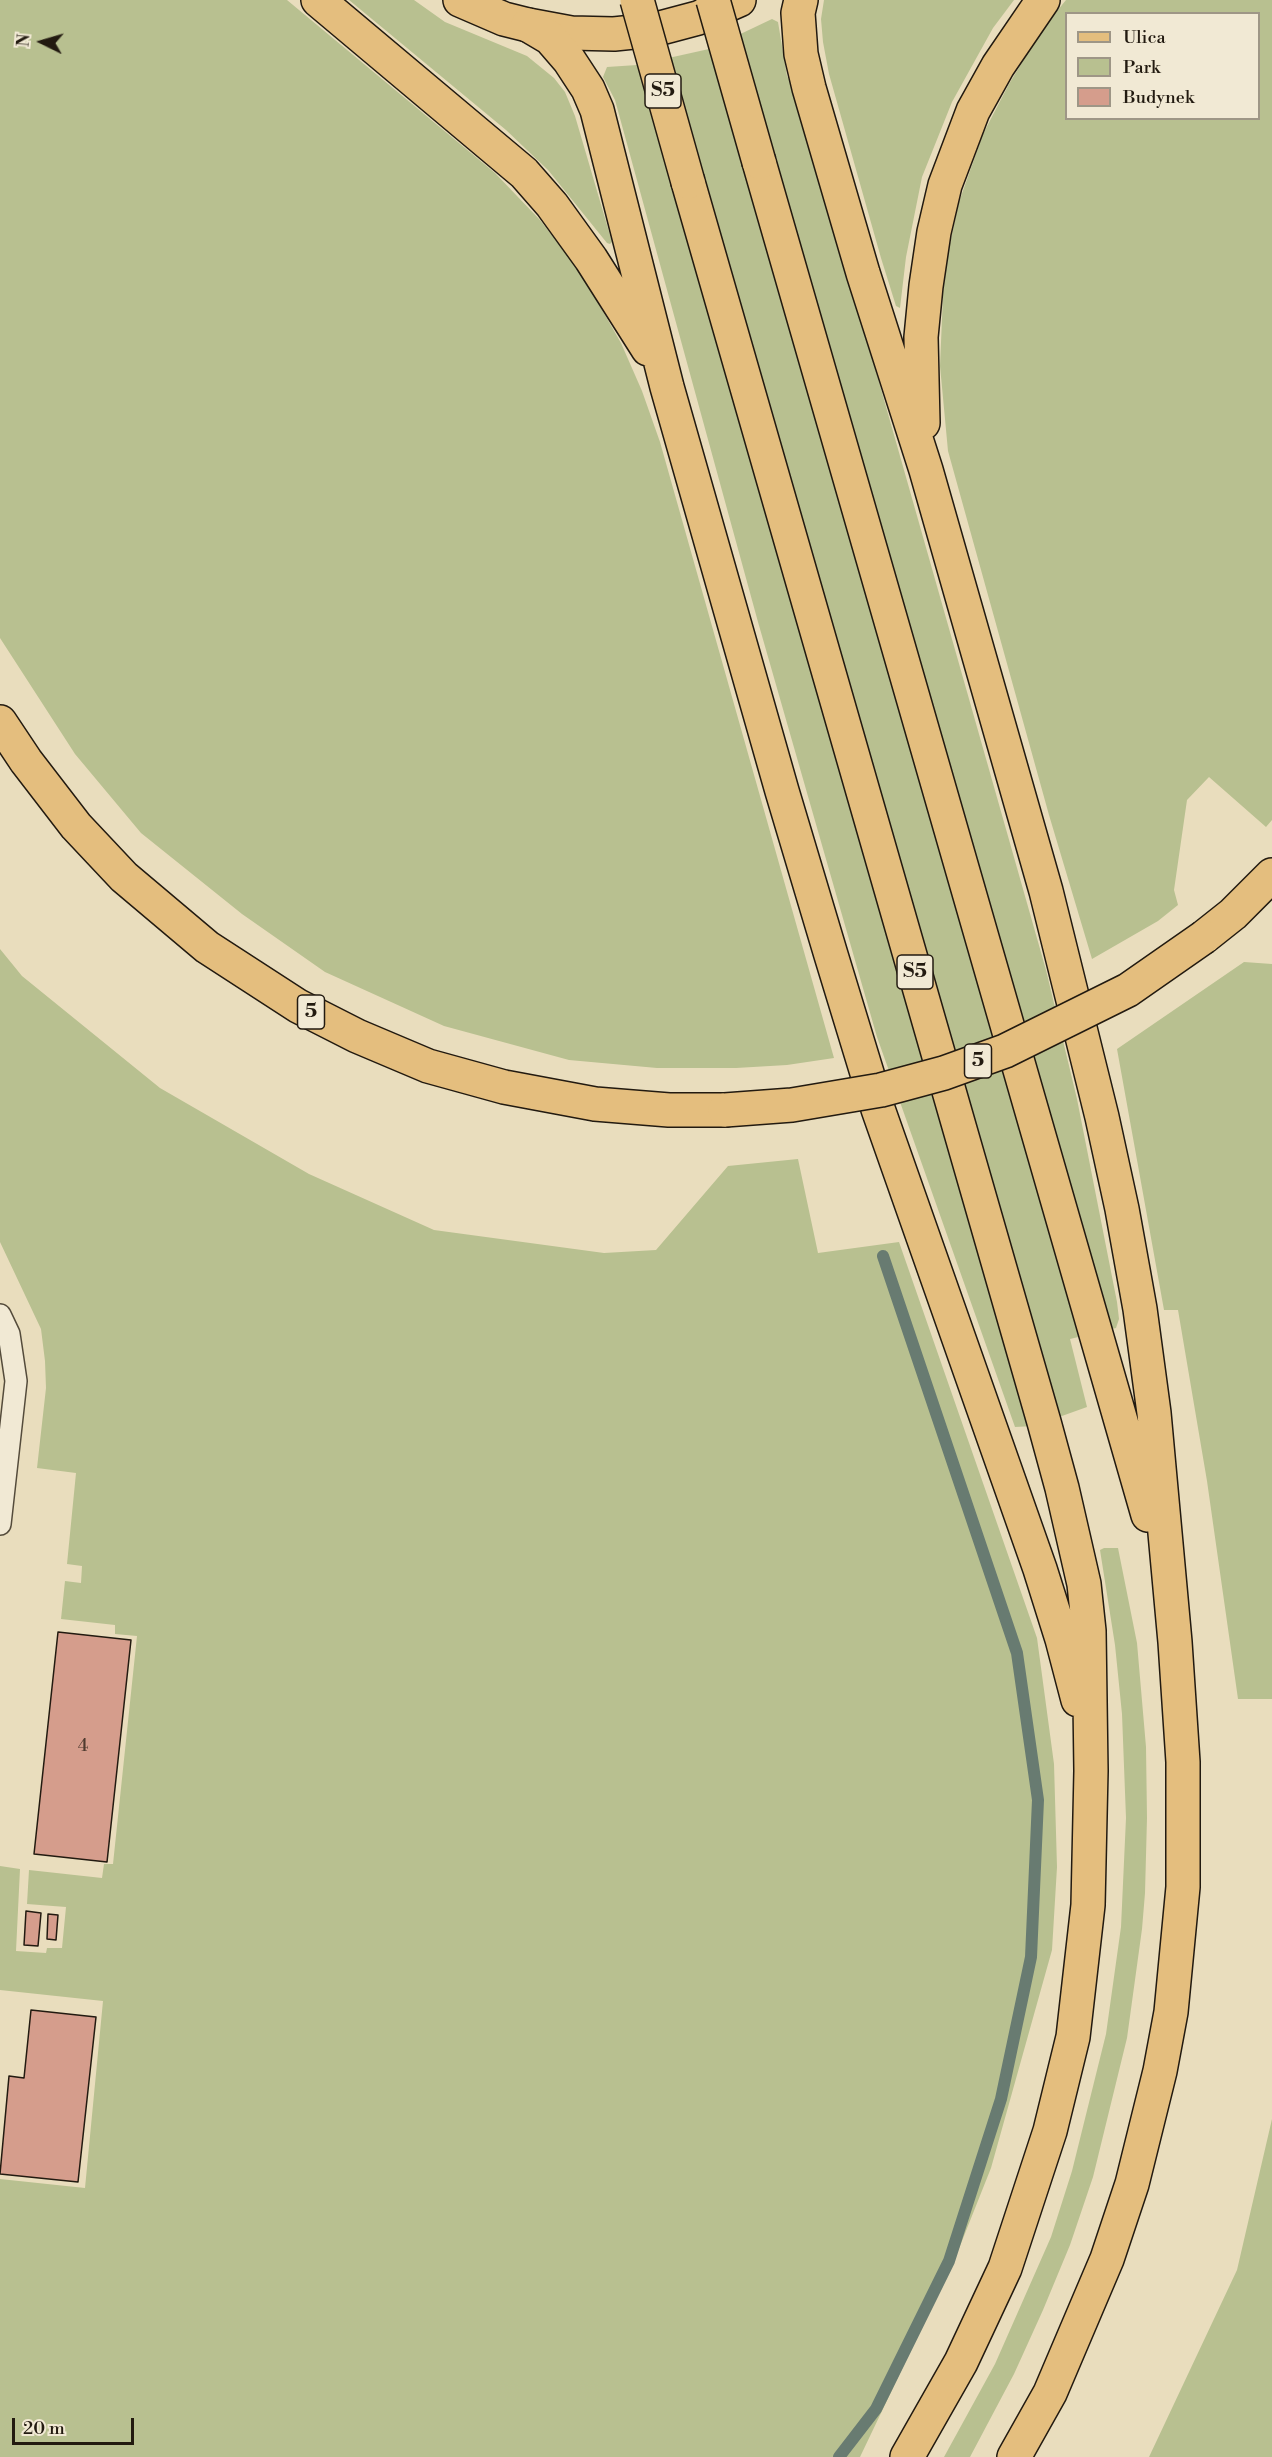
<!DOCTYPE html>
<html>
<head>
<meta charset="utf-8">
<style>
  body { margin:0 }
  #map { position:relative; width:1272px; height:2457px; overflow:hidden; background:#e9ddbd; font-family:"Libre Bodoni",serif }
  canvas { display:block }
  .legend { position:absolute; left:1065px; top:12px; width:195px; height:108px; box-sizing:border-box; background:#f1e9d4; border:2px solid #9e9686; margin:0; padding:8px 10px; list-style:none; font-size:18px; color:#221a10 }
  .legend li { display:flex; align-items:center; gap:12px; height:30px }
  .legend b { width:30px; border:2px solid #9e9686 }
  .north { position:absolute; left:12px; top:12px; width:60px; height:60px; -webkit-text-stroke:4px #f1e9d4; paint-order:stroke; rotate:275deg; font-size:16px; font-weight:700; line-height:24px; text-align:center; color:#221a10 }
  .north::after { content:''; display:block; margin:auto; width:21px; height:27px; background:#221a10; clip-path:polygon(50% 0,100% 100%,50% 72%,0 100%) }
  .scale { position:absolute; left:12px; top:2418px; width:122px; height:27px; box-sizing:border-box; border:3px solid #221a10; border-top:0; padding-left:8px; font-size:18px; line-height:21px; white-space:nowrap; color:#221a10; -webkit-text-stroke:4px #f1e9d4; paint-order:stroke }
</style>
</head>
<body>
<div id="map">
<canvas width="1272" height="2457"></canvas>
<ul class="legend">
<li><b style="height:8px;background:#e4be7e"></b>Ulica</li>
<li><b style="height:16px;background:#b8c090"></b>Park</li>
<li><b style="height:16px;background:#d59d8c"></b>Budynek</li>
</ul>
<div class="north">N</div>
<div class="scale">20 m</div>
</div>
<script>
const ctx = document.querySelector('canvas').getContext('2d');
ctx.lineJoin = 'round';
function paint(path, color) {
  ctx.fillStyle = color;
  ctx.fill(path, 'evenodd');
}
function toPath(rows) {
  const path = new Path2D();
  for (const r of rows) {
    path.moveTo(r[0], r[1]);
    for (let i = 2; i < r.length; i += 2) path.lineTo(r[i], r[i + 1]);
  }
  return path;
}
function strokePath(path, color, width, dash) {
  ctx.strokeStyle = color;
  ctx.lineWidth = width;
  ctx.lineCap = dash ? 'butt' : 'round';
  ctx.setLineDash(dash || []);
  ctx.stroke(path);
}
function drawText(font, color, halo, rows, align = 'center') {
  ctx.font = font + ' "Libre Bodoni",serif';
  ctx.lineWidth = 5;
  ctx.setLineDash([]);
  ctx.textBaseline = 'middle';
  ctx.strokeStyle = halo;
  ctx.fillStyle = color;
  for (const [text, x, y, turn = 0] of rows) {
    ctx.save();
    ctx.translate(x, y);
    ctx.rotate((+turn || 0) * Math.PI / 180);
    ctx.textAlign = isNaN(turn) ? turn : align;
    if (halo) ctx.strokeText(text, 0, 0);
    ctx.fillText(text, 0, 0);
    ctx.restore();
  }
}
paint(toPath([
  [0,0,287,0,495,173,540,220,581,273,621,343,642,391,660,442,834,1058,787,1065,736,1068,657,1068,569,1060,444,1026,325,972,242,914,141,833,75,754,0,638],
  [349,0,414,0,445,22,527,56,554,78,565,92,575,116,612,242,610,244,607,243,548,170,506,130],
  [824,0,1014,0,993,28,952,102,922,177,906,257,900,308,896,306,881,258,829,74,823,42,821,19],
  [1066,0,1272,0,1272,820,1266,827,1209,777,1187,800,1174,890,1178,905,1158,921,1092,959,1049,815,948,451,940,366,944,271,959,202,983,134,1009,84,1041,31],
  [1066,14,1258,14,1258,118,1066,118],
  [772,19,778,22,787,76,792,85,850,280,1046,970,1077,1099,1117,1302,1119,1319,1116,1328,1070,1339,1087,1407,1034,1426,1015,1427,877,1037,758,622,615,100,603,77,607,67,637,65,709,49],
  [0,949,22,976,160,1088,309,1174,434,1230,604,1253,656,1250,728,1166,798,1159,818,1253,899,1242,1037,1638,1054,1764,1057,1867,1052,1950,991,2168,956,2256,860,2457,0,2457,0,2179,85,2188,103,2001,0,1990,0,1866,20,1869,16,1951,46,1953,47,1948,62,1948,66,1907,27,1904,29,1870,102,1878,104,1864,113,1864,137,1636,115,1634,115,1625,61,1619,65,1581,81,1583,82,1566,67,1564,76,1473,37,1468,46,1388,45,1361,41,1329,0,1242],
  [1244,962,1272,964,1272,1699,1238,1699,1207,1481,1178,1310,1164,1310,1117,1049],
  [1104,1548,1118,1548,1137,1643,1146,1747,1147,1818,1145,1893,1142,1929,1127,2038,1093,2177,1070,2245,1043,2310,1014,2374,970,2457,944,2457,995,2364,1051,2237,1072,2171,1106,2034,1121,1927,1126,1818,1122,1714,1115,1645,1100,1550],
  [1272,2119,1272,2457,1149,2457,1237,2270]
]), '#b8c090');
strokePath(toPath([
  [839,2457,876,2409,949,2261,1001,2099,1031,1957,1038,1800,1017,1653,883,1256]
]), '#687b71', 12);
const building = toPath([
  [58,1632,131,1640,107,1862,34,1854,58,1632],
  [26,1911,41,1913,38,1946,24,1945,26,1911],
  [48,1914,58,1915,56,1940,47,1939,48,1914],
  [31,2010,96,2017,78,2182,0,2174,9,2076,24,2078,31,2010]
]);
paint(building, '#d59d8c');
strokePath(building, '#221a10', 1.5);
const service = toPath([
  [0,1315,9,1334,16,1381,0,1524]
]);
const primary = toPath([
  [460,0,504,19,528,25,571,33,614,34,653,30,698,18,739,0]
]);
const motorway = toPath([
  [318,0,524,173,552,205,591,259,648,349],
  [801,0,798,13,801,54,809,88,863,273,926,470,1046,891,1102,1117,1122,1209,1140,1309,1154,1413,1175,1642,1183,1762,1183,1887,1171,2012,1160,2071,1132,2184,1107,2259,1050,2393,1014,2457],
  [528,25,550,38,569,60,588,89,597,110,667,387,782,791,831,955,878,1109,1040,1569,1062,1639,1078,1700],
  [759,162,1148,1515],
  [688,182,1044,1422,1062,1488,1084,1584,1089,1631,1091,1771,1088,1905,1073,2037,1050,2131,1005,2268,961,2362,907,2457],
  [923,423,921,337,926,286,934,232,945,185,973,111,998,66,1043,0],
  [0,722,26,761,76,826,124,877,207,947,298,1006,357,1036,428,1066,504,1087,595,1104,669,1110,725,1110],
  [1204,937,1233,914,1272,875]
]);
strokePath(service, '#544b3b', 24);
strokePath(primary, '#221a10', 36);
strokePath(motorway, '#221a10', 36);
strokePath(service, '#f1e9d4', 21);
strokePath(primary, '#e4be7e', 33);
strokePath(motorway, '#e4be7e', 33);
const motorwayBridge = toPath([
  [637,0,688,182],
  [713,0,759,162],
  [725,1110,792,1105,881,1090,944,1073,1005,1051,1128,990,1204,937]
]);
strokePath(motorwayBridge, '#221a10', 36, []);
strokePath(motorwayBridge, '#e4be7e', 33);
drawText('18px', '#4f3b2f', null, [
  ["4",83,1747]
]);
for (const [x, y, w] of [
  [663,91,36],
  [915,972,36],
  [311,1012,27],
  [978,1061,27]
]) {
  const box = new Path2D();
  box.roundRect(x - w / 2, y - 17, w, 34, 4.5);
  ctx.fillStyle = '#f1e9d4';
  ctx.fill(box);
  strokePath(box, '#221a10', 1.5);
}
drawText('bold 20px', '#221a10', null, [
  ["S5",663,91],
  ["S5",915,972],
  ["5",311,1012],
  ["5",978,1061]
]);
</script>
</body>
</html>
